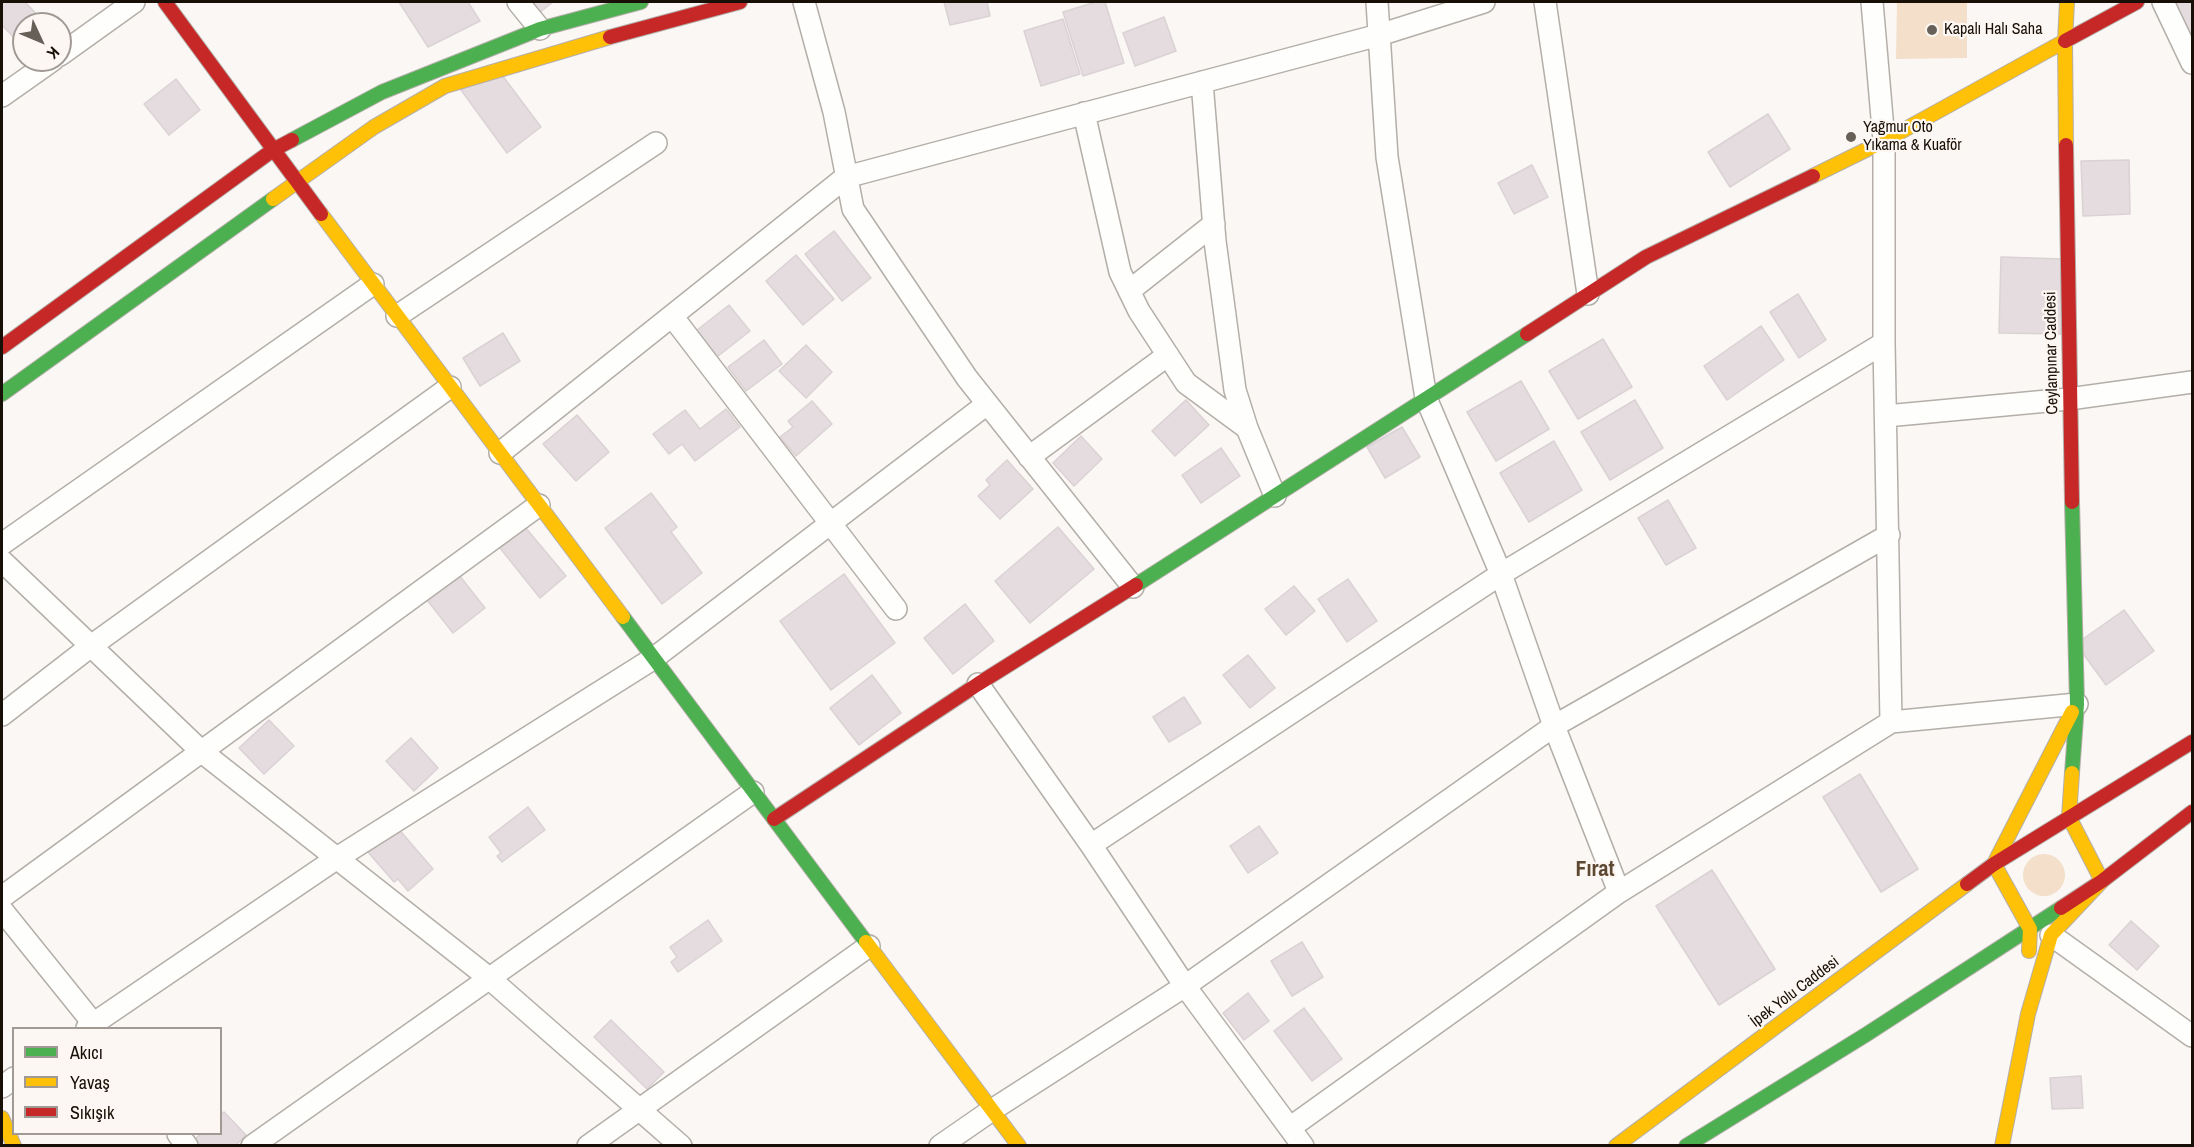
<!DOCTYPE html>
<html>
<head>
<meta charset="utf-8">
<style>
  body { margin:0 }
  #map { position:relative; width:2194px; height:1147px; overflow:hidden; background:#faf7f4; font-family:"Archivo Narrow",sans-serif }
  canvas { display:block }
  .frame { position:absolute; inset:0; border:3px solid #180f06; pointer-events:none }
  .legend { position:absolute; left:12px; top:1027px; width:210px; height:108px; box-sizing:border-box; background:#fcf7f2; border:2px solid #a19a94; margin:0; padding:8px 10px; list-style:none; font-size:18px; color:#180f06 }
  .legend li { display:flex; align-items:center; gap:12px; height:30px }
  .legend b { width:30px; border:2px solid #a19a94 }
  .north { position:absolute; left:12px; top:12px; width:60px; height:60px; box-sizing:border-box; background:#fcf7f2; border:2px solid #a19a94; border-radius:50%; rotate:134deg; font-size:16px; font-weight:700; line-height:24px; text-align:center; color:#180f06 }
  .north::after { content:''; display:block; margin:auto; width:21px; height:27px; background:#676059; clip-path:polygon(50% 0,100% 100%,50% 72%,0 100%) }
</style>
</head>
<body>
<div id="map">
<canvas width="2194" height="1147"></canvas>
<div class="frame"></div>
<ul class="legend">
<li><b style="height:8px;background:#4caf50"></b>Akıcı</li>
<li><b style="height:8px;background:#ffc107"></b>Yavaş</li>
<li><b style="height:8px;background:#c62828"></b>Sıkışık</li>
</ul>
<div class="north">K</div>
</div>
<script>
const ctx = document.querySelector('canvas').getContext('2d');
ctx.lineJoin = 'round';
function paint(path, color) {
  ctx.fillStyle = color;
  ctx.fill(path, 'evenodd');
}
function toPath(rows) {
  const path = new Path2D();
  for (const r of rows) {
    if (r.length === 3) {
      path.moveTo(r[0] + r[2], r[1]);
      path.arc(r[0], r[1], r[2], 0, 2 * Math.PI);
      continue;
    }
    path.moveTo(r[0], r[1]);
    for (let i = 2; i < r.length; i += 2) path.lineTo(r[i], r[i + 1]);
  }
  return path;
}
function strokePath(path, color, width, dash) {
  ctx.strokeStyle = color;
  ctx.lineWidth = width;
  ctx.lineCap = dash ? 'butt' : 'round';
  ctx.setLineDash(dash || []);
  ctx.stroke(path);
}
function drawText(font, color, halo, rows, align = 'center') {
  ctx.font = font + ' "Archivo Narrow",sans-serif';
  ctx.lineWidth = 4.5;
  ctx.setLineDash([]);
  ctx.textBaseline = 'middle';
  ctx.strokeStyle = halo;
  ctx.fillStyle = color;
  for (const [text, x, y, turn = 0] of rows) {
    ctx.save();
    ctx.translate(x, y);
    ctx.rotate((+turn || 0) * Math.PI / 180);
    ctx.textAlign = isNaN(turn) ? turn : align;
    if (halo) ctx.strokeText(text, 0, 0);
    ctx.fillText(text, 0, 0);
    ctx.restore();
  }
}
paint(toPath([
  [1897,2,1967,2,1967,58,1896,59],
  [2044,875,21]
]), '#f3dfca');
const building = toPath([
  [4,2,25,2,45,23,24,24,24,43,21,45,2,25,2,4,4,2],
  [399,2,468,2,480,21,428,47,399,2],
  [523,2,553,2,535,16,523,2],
  [944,2,987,2,990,16,950,25,944,2],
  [1096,2,1105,2,1124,63,1083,76,1063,12,1096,2],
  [2179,2,2192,2,2192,37,2175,4,2179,2],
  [1164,17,1176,51,1135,66,1123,33,1164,17],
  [1063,19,1080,74,1041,86,1024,31,1063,19],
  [499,71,541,127,507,153,461,90,499,71],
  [176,79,200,110,169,135,144,104,176,79],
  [1768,114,1790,149,1730,187,1708,152,1768,114],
  [2129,160,2130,214,2083,216,2081,161,2129,160],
  [1532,165,1548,197,1514,214,1498,183,1532,165],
  [834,231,871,278,842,301,805,254,834,231],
  [796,255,834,299,803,325,766,281,796,255],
  [2001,257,2063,259,2061,334,1999,333,2001,257],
  [1798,294,1826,340,1799,358,1770,312,1798,294],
  [729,305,750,331,713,360,692,334,729,305],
  [1761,326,1784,360,1727,400,1704,366,1761,326],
  [503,333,520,361,480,386,463,358,503,333],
  [1603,339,1632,387,1578,419,1549,371,1603,339],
  [764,340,782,364,746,391,728,367,764,340],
  [806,345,832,372,806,398,779,371,806,345],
  [1521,381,1549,429,1496,461,1467,412,1521,381],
  [1186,400,1209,425,1175,456,1152,431,1186,400],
  [1635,400,1663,448,1610,480,1581,432,1635,400],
  [812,401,832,424,796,456,780,437,793,427,788,421,812,401],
  [726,409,740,427,695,461,682,444,669,454,653,434,685,410,700,429,726,409],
  [577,415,609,452,576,481,543,444,577,415],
  [1402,427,1420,457,1385,478,1367,447,1402,427],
  [1081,436,1102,459,1074,486,1053,463,1081,436],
  [1554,441,1582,490,1529,522,1500,473,1554,441],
  [1221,448,1240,476,1201,503,1182,475,1221,448],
  [1007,460,1033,489,1000,519,978,496,990,485,986,480,1007,460],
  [651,493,677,527,671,532,702,573,662,604,605,528,651,493],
  [1668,500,1696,548,1666,565,1638,518,1668,500],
  [525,527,566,576,540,598,500,548,525,527],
  [1058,527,1094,569,1030,623,995,581,1058,527],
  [844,574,895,643,831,690,780,621,844,574],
  [459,575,485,608,453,633,427,600,459,575],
  [1348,579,1377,621,1347,642,1318,599,1348,579],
  [1294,586,1315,611,1286,635,1265,609,1294,586],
  [965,604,994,641,953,674,924,638,965,604],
  [2124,610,2154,651,2106,685,2076,644,2124,610],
  [1248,655,1275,688,1250,708,1223,675,1248,655],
  [872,675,901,713,859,745,830,708,872,675],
  [1184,697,1201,723,1169,742,1153,717,1184,697],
  [269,720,294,746,264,774,239,748,269,720],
  [411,738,438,768,414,791,386,761,411,738],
  [1860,774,1918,869,1881,892,1823,797,1860,774],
  [528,807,545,830,502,862,497,856,501,853,489,837,528,807],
  [396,826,433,869,408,891,398,879,394,882,367,851,396,826],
  [1259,826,1278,853,1248,873,1230,846,1259,826],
  [1712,870,1775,969,1719,1005,1656,906,1712,870],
  [708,920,722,941,678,972,671,962,677,957,670,947,708,920],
  [2131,921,2159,946,2137,970,2109,945,2131,921],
  [1302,942,1323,977,1292,996,1271,961,1302,942],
  [1248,993,1269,1021,1244,1040,1223,1013,1248,993],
  [1304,1008,1342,1059,1312,1081,1274,1031,1304,1008],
  [611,1020,664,1072,647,1089,594,1037,611,1020],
  [2081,1076,2083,1108,2052,1109,2050,1078,2081,1076],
  [224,1112,246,1135,235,1146,196,1146,192,1141,201,1134,220,1134,220,1115,224,1112]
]);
paint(building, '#e4dcde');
strokePath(building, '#dad2d4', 1.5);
const street = toPath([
  [518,2,540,29],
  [804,2,834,112,853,209,967,378,1133,587],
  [1377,2,1387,157,1426,398,1501,574,1554,726,1619,892],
  [1545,2,1588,294],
  [1872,2,1884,141,1884,343,1891,722],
  [2163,2,2192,63],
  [60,55,134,2],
  [1202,82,1215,241,1235,390,1247,428,1275,496],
  [2,96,53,60],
  [1084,113,1120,272,1139,311,1186,383,1247,428],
  [1129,291,1214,224],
  [397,316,656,143],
  [672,316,896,609],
  [1886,416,2069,399,2192,382],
  [500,453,846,177,1379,35,1484,2],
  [1029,457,1168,355],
  [2,544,373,284],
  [2,561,202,752,489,978,681,1146],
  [978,684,1091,845,1185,986,1303,1146],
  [2,715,91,646,450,387],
  [1091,845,1501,574,1884,343],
  [2,897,539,505],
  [2,910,97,1028],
  [2051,935,2192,1036],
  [87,1028,337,858,654,658,987,404],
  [2,1087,14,1078],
  [1291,1127,1619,892,1891,722,2077,704],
  [178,1134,187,1146],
  [252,1146,753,792],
  [588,1146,869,946],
  [940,1146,992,1110,1185,986,1554,726,1889,535]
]);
const fast = toPath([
  [292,140,382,92,540,29,641,2],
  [2,394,273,199],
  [2072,502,2077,704,2072,773],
  [1136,585,1527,334],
  [623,617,866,942],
  [1686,1146,1867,1034,2061,908]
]);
const slow = toPath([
  [2066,145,2065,41,2067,2],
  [1813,176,1884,141,2065,41],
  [273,199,374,127,445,86,610,37],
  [321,214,623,617],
  [866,942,1019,1146],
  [2029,951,2030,929,1994,864,2072,712],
  [2,1118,14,1146],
  [1616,1146,1967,884],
  [2002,1146,2028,1014,2051,935,2102,881,2069,817,2072,773]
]);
const jam = toPath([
  [165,2,321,214],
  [610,37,740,2],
  [2065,41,2137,2],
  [2066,145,2072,502],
  [1527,334,1646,257,1813,176],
  [2,347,273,150,292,140],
  [774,819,978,684,1136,585],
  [1967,884,1994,864,2192,742],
  [2061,908,2102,881,2192,812]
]);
strokePath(street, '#b4aea8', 24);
strokePath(fast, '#b4aea8', 16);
strokePath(slow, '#b4aea8', 16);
strokePath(jam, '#b4aea8', 16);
strokePath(street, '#fefefd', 21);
strokePath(fast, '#4caf50', 14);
strokePath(slow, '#ffc107', 14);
strokePath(jam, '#c62828', 14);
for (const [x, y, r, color] of [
  [1932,30,6,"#676059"],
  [1851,137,6,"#676059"]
]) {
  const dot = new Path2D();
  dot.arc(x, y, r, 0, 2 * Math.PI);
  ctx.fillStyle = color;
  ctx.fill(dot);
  strokePath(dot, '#fcf7f2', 2);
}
drawText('16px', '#180f06', '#fcf7f2', [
  ["Kapalı Halı Saha",1944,30],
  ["Yağmur Oto",1863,128],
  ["Yıkama & Kuaför",1863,146]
], 'left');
drawText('16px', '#180f06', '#fcf7f2', [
  ["Ceylanpınar Caddesi",2052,353,-91],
  ["İpek Yolu Caddesi",1795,992,-37]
]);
drawText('bold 22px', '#5d4831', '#fcf7f2', [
  ["Fırat",1595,870]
]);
</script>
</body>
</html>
